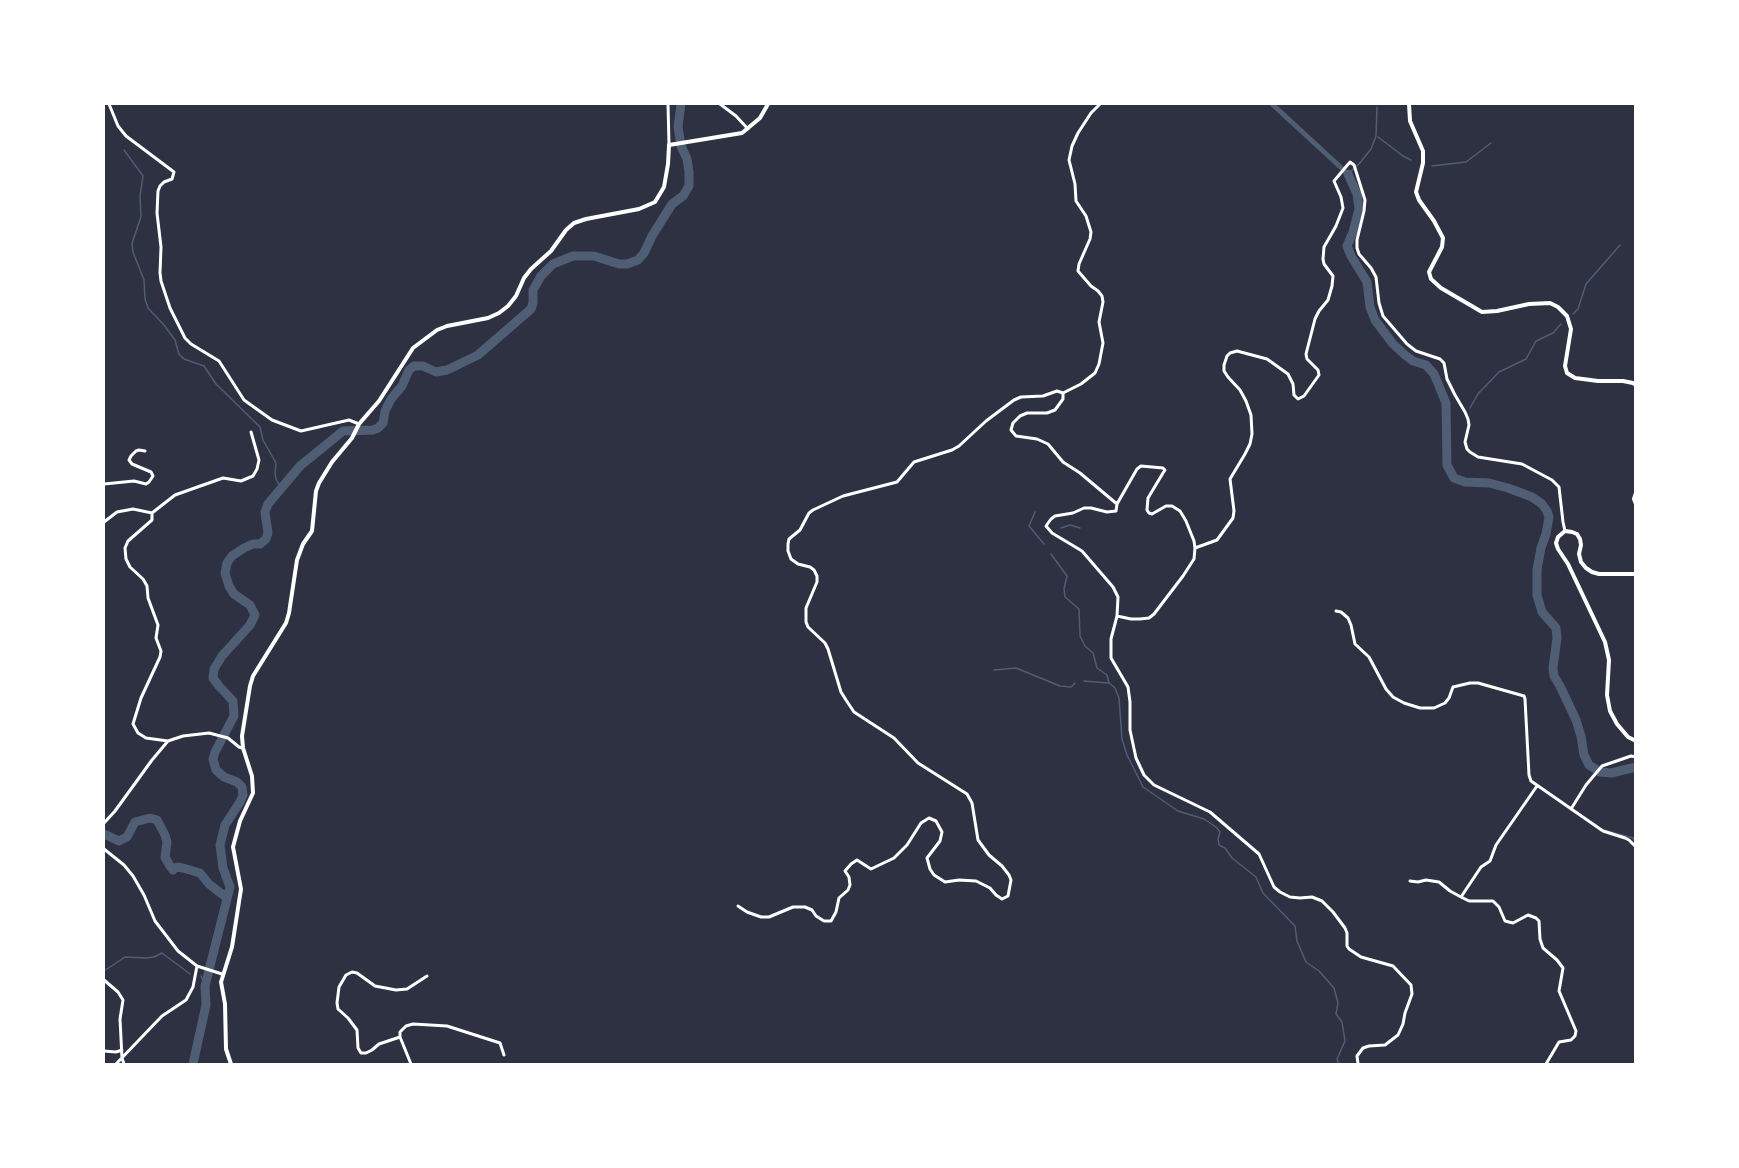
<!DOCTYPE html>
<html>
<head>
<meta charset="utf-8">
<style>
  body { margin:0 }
  #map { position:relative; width:1739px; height:1168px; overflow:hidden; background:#2d3142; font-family:"Nunito Sans",sans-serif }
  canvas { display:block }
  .frame { position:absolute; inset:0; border:105px solid #fff; pointer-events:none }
</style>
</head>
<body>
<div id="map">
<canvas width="1739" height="1168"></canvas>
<div class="frame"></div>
</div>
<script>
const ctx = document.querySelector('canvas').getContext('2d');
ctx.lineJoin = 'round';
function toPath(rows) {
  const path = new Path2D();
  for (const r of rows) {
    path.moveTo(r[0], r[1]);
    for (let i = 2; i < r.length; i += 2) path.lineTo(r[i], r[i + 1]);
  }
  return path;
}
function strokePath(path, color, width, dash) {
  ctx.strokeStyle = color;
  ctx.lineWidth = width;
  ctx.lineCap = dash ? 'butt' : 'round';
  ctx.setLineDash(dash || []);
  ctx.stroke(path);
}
strokePath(toPath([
  [1378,137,1403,156,1411,160],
  [124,150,143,176,140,196,141,217,132,243,133,252,144,280,145,299,148,308,164,325,175,340,179,354,184,359,204,366,216,384,260,427,263,440,276,463,275,473,276,479,281,488],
  [1432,166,1466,162,1491,143],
  [1348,174,1359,164,1371,149,1376,136,1377,107],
  [1573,314,1578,309,1586,284,1620,245],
  [1470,408,1478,394,1499,372,1526,359,1536,341,1553,333,1561,324],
  [1035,512,1029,526,1044,544],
  [1061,528,1070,525,1080,528],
  [1051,554,1067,576,1064,589,1065,597,1079,609,1080,636,1085,646,1093,653,1097,668,1107,675,1109,683,1115,688,1119,698,1122,739,1127,755,1143,787,1178,811,1204,819,1216,827,1220,832,1218,839,1219,845,1225,848,1232,858,1256,877,1263,893,1295,926,1297,941,1306,962,1319,971,1334,988,1338,1003,1336,1014,1342,1022,1345,1041,1337,1059,1339,1064],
  [994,670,1016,668,1060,686,1071,687,1075,683],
  [1084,681,1108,683],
  [1604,830,1633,838,1636,843],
  [104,971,125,957,146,958,154,957,162,953,190,974],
  [201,976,205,986]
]), '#4f5d75', 1.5);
strokePath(toPath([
  [1272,104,1348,174]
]), '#4f5d75', 5);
strokePath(toPath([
  [1348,174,1357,194,1359,209,1353,232,1347,246,1351,256,1367,282,1370,307,1375,320,1393,344,1405,355,1413,361,1426,365,1434,374,1439,386,1446,403,1447,465,1454,478,1465,482,1489,483,1508,488,1532,497,1542,504,1547,511,1549,517,1546,534,1541,548,1537,570,1537,595,1542,612,1556,628,1557,638,1553,668,1554,676,1560,686,1576,720,1581,736,1584,755,1589,765,1600,772,1611,773,1636,767],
  [104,834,119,841,127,837,135,822,150,818,157,820,165,835,167,842,165,857,170,866,173,870,177,867,183,868,200,873,209,884,227,898],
  [193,1064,206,1005,205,986,230,887,223,868,220,845,225,825,240,802,243,795,242,787,237,782,224,777,216,770,213,759,215,752,234,716,233,701,219,686,213,678,214,669,222,656,250,625,255,615,250,605,234,594,229,586,225,573,227,563,232,556,244,548,253,544,260,544,266,539,268,533,265,512,268,504,300,466,343,431,373,430,378,428,383,423,385,411,391,399,402,386,409,370,414,366,423,366,436,372,447,370,478,355,531,309,533,303,533,290,541,276,553,264,573,256,594,256,619,264,627,264,638,260,644,253,652,236,672,204,683,196,689,186,689,172,687,159,681,146,678,127,681,104]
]), '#4f5d75', 9);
strokePath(toPath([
  [109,104,118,126,126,136,174,172,172,179,164,182,160,186,158,191,157,213,161,247,160,273,161,281,170,308,185,338,191,344,219,361,244,400,272,420,301,431,349,420,359,424],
  [668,104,669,145],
  [720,104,736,116,748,129],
  [1063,393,1063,399,1055,410,1047,413,1027,413,1020,416,1013,423,1011,430,1016,436,1037,439,1048,444,1063,462,1080,473,1117,504],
  [104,484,134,481,146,484,149,482,153,476,151,472,132,464,129,460,131,456,136,451,139,450,145,451],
  [104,522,117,512,133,509,152,513],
  [1195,548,1217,540,1233,518,1234,511,1230,479,1245,454,1250,444,1252,434,1251,415,1246,401,1240,390,1228,377,1224,371,1224,365,1227,356,1230,353,1237,351,1267,359,1288,374,1293,384,1294,395,1298,399,1304,396,1319,375,1318,370,1307,359,1306,354,1315,319,1319,311,1328,300,1332,286,1333,276,1324,264,1323,259,1324,247,1336,226,1343,208,1341,197,1334,181,1350,162,1354,165,1365,200,1364,211,1357,240,1357,248,1359,254,1371,268,1376,277,1379,303,1383,316,1407,344,1416,351,1440,359,1444,363,1447,379,1455,395,1465,412,1468,419,1469,425,1465,442,1467,449,1470,452,1478,457,1522,464,1552,480,1559,487,1563,522,1565,531],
  [1336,611,1341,612,1348,618,1351,625,1355,644,1369,657,1386,689,1393,697,1404,703,1420,708,1434,708,1445,703,1449,698,1453,687,1470,683,1478,683,1524,696,1525,699,1529,775,1531,781,1603,831,1625,838,1629,840,1636,847],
  [1117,616,1131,619,1140,619,1149,618,1154,614,1183,576,1194,559,1195,548,1194,541,1186,521,1180,511,1172,506,1166,506,1152,514,1149,513,1147,510,1148,498,1163,473,1165,470,1163,468,1141,466,1137,469,1117,504,1116,511,1107,512,1091,508,1084,508,1073,513,1055,516,1051,519,1046,526,1052,533,1082,551,1113,587,1118,597,1117,616,1111,639,1111,658,1128,687,1130,702,1130,730,1136,758,1144,775,1154,785,1210,812,1259,854,1274,887,1280,892,1290,897,1300,898,1312,897,1322,901,1333,912,1345,928,1347,933,1347,946,1349,949,1361,957,1393,966,1411,985,1412,994,1405,1013,1403,1024,1398,1035,1385,1045,1369,1046,1363,1048,1357,1056,1358,1064],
  [168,741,146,738,138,733,133,724,141,698,160,657,161,651,156,638,158,625,148,598,147,586,143,579,130,567,126,559,125,548,128,541,152,520,152,513,175,495,223,478,241,481,253,476,257,469,259,460,251,432],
  [1571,809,1586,785,1602,766,1631,756,1636,757],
  [104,823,115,811,152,760,168,741,183,736,209,733,228,738,239,747,242,748],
  [104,849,124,865,133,876,144,895,155,921,178,951,197,966,222,974],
  [1410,881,1418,882,1426,880,1439,882,1450,891,1461,897,1481,867,1490,861,1496,845,1537,786],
  [1461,897,1469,901,1493,901,1499,907,1505,921,1513,923,1528,915,1536,918,1539,921,1540,939,1543,948,1557,960,1563,968,1559,991,1576,1031,1575,1036,1571,1040,1559,1042,1546,1064],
  [738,906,747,912,761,917,769,917,793,907,805,907,812,910,816,916,824,921,831,921,836,912,839,898,848,890,850,885,849,877,845,871,851,864,857,860,871,869,894,858,907,845,921,823,929,818,936,821,942,832,940,841,927,858,930,869,934,875,945,882,959,880,976,881,990,888,996,895,1002,899,1008,896,1011,880,1009,875,1002,866,989,855,978,840,972,803,967,794,918,763,894,738,854,712,846,700,841,692,828,649,825,643,808,627,806,622,806,608,817,582,817,576,814,570,810,567,798,564,791,559,788,551,788,544,789,539,800,530,809,513,813,510,843,496,897,482,914,462,952,450,959,446,986,421,1014,400,1021,397,1043,396,1057,391,1063,393,1081,384,1095,373,1099,364,1103,343,1099,322,1103,302,1102,296,1098,291,1091,286,1078,271,1079,264,1090,239,1091,232,1086,216,1076,201,1075,184,1069,160,1072,146,1078,133,1091,113,1100,104],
  [104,980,118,992,123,1000,120,1019,122,1058,124,1064],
  [400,1037,400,1032,406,1026,413,1024,447,1026,500,1043,504,1055],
  [104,1051,116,1052,122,1050],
  [116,1064,162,1016,186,1000,193,987,197,966],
  [411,1064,400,1037,379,1044,372,1050,366,1053,361,1053,358,1048,357,1030,348,1018,338,1009,337,1003,339,987,346,975,352,972,357,973,375,986,396,990,407,989,427,976]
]), '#fff', 3);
strokePath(toPath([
  [231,1064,226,1049,225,1004,221,982,232,947,241,889,233,847,240,821,253,793,252,776,243,748,242,736,250,686,253,676,286,623,289,613,297,560,303,544,312,531,316,491,319,483,332,462,352,438,359,424,379,401,413,348,437,330,447,326,488,318,499,313,508,306,516,296,524,278,531,269,551,251,566,230,574,223,586,219,639,209,655,202,664,187,668,164,669,145,742,133,760,118,768,104]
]), '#fff', 4);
strokePath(toPath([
  [1409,104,1410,121,1423,151,1423,163,1416,192,1419,200,1434,221,1443,238,1442,247,1429,272,1431,279,1441,288,1482,312,1497,311,1529,304,1550,303,1558,307,1567,316,1571,329,1565,366,1567,373,1575,378,1598,381,1623,381,1633,383,1636,385],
  [1636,493,1634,499,1636,504],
  [1636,574,1599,574,1592,572,1586,568,1581,562,1579,554,1581,545,1580,539,1577,534,1572,532,1565,531,1558,537,1556,543,1558,549,1568,564,1605,642,1609,660,1607,695,1610,711,1617,724,1628,737,1636,741]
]), '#fff', 4);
</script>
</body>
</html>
